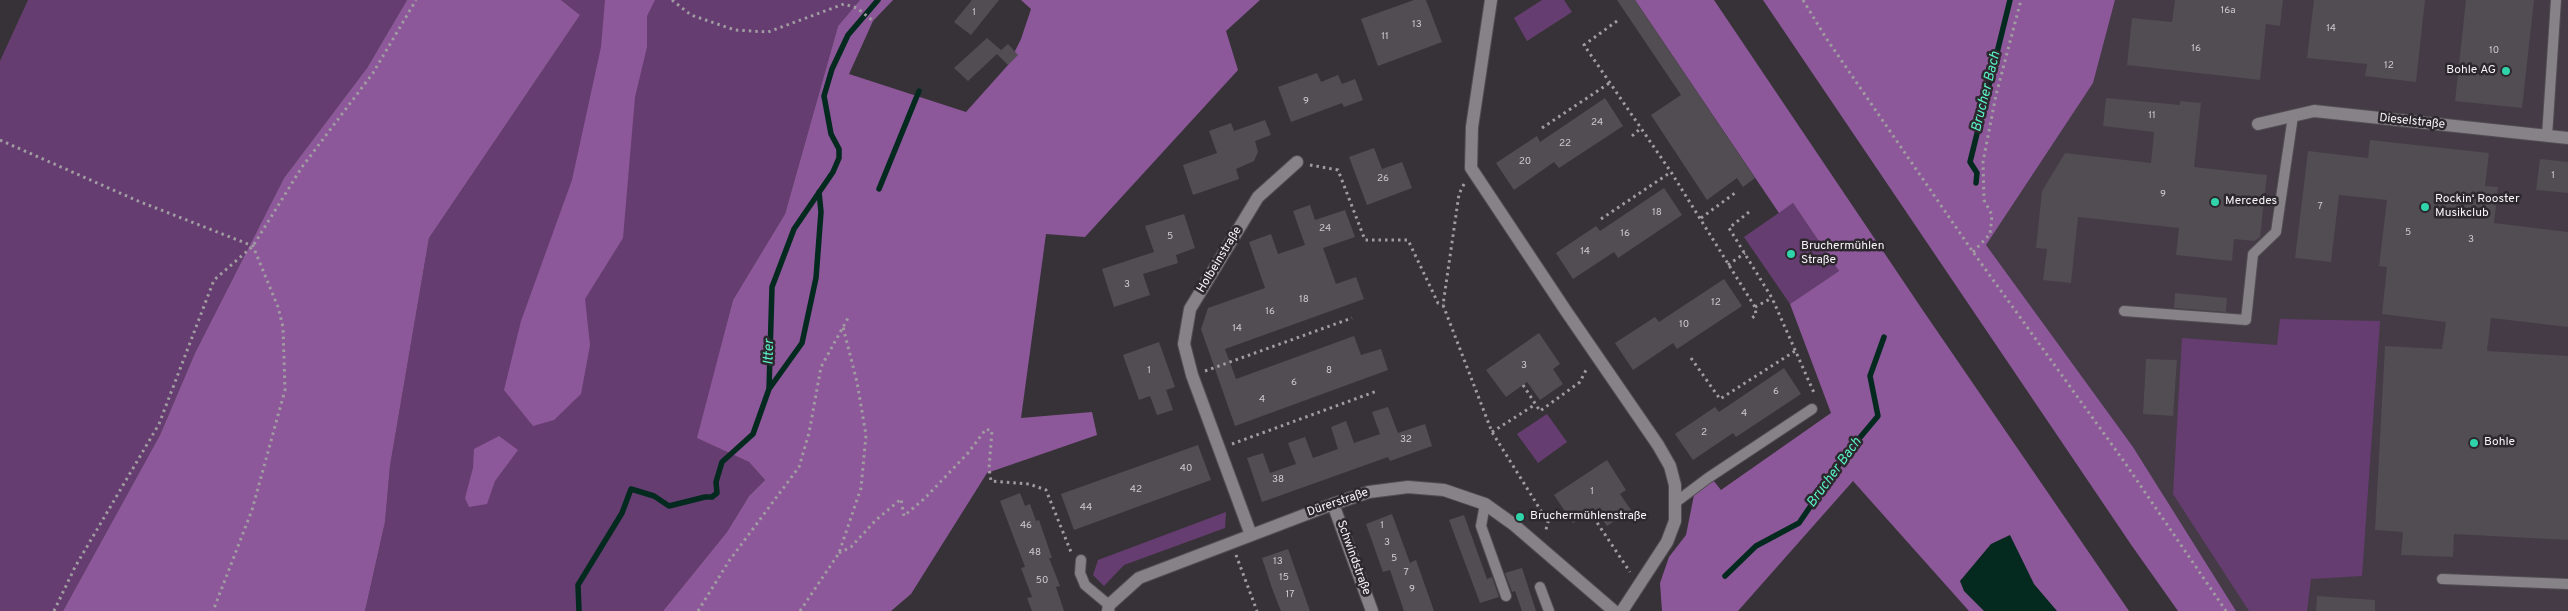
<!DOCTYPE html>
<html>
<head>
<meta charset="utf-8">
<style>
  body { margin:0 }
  canvas { display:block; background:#373238 }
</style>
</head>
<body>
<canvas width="2568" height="611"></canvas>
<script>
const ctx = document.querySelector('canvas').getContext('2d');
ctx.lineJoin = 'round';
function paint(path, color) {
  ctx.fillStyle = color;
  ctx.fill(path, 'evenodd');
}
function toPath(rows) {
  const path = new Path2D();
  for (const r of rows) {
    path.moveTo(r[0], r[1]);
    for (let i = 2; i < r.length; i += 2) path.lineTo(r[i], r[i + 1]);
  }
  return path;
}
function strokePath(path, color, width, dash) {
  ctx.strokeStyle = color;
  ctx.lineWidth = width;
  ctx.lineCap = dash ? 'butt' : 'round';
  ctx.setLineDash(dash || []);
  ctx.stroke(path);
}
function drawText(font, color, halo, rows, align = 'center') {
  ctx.font = font + ' Overpass,sans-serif';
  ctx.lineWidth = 5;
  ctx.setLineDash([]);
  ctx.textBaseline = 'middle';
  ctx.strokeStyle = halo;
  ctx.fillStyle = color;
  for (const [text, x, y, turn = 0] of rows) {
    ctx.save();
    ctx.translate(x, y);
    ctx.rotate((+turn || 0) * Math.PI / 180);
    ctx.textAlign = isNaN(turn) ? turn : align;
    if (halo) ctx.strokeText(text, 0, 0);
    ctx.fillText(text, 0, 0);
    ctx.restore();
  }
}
paint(toPath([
  [2115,0,2568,0,2568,611,2236,611,2133,447,1985,245,2093,83]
]), '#443b46');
paint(toPath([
  [28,0,407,0,367,68,284,178,195,353,160,435,63,611,0,611,0,61],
  [561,0,860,0,838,26,785,214,733,300,698,438,749,462,765,480,749,496,727,532,663,611,365,611,385,522,390,466,429,238,580,15],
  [1542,0,1564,0,1572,12,1527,41,1514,18],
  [1793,203,1839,271,1790,304,1744,237],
  [2280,319,2380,321,2362,576,2311,579,2307,611,2249,611,2173,494,2182,338,2277,345],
  [1547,414,1567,442,1538,463,1517,434],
  [1226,512,1225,528,1124,565,1104,586,1093,575,1098,560]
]), '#663d70');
paint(toPath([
  [407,0,561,0,580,15,429,238,390,466,385,522,365,611,63,611,160,435,195,353,284,178,367,68],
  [605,0,655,0,647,16,647,47,635,97,623,238,585,299,590,345,581,394,554,420,533,426,504,390,521,321,572,180,601,47],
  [860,0,893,0,873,21,849,74,966,112,1008,65,1021,39,1031,9,1021,0,1260,0,1226,31,1238,70,1085,237,1046,234,1021,418,1092,412,1097,435,987,473,911,594,891,611,663,611,727,532,749,496,765,480,749,462,697,438,733,300,785,214,838,26],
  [1635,0,1714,0,1924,312,2129,611,1969,611,1853,481,1738,611,1662,611,1660,583,1669,557,1686,535,1694,495,1713,480,1721,490,1831,413,1790,304,1839,271,1793,203,1779,213],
  [1763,0,2115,0,2093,83,1986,245,2133,447,2236,611,2178,611,2132,546],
  [499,436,518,450,495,481,487,504,469,507,465,498,473,468,474,449]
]), '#8c5899');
paint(toPath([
  [2010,535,2034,584,2057,611,1984,611,1964,591,1960,581,1991,544]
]), '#04291f');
strokePath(toPath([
  [1976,183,1977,173,1970,162,2010,0],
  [879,189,919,91],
  [769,389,802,343,816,278,821,212,819,192],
  [1725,576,1756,546,1799,523,1847,453,1878,416,1870,376,1884,337],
  [579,611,578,585,622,513,631,489,654,496,669,506,705,497,712,497,717,493,716,482,722,462,753,434,769,389,772,287,794,229,833,172,839,158,839,149,831,134,824,96,832,69,848,35,878,0]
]), '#04291f', 5.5);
paint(toPath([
  [972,0,999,0,971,35,954,22],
  [1414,0,1426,0,1442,42,1378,66,1361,19],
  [1617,0,1635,0,1755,178,1743,187,1737,178,1707,200,1651,115,1681,95],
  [2175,0,2283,0,2280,26,2266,24,2260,80,2127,65,2132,18,2172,22],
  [2314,0,2425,0,2416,82,2365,76,2367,64,2307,58],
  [2466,0,2534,0,2522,108,2455,101],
  [987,38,1001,50,999,52,1008,44,1018,55,1008,65,997,54,968,81,954,68],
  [1317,73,1321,82,1338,75,1342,84,1355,79,1363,100,1344,107,1342,103,1291,122,1278,87],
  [1605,98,1623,126,1559,168,1554,162,1514,190,1496,163,1537,136,1540,142],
  [2106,98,2180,105,2180,101,2201,103,2194,167,2267,175,2260,237,2254,241,2234,239,2232,261,2176,255,2179,228,2078,217,2071,283,2043,280,2047,249,2036,248,2042,191,2065,153,2151,163,2154,132,2103,126],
  [1265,120,1271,135,1255,141,1258,152,1254,161,1236,169,1239,179,1193,195,1183,165,1217,153,1209,131,1231,123,1234,131],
  [2370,140,2489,153,2485,186,2498,187,2494,223,2568,232,2568,327,2491,318,2487,351,2568,356,2568,540,2454,534,2453,557,2401,555,2403,532,2375,530,2385,346,2442,349,2446,322,2382,314,2387,267,2379,266,2387,200,2339,195,2331,262,2295,258,2308,151,2368,158],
  [1374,148,1382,169,1402,162,1412,188,1367,205,1349,157],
  [2540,159,2568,162,2568,193,2536,190],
  [1664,188,1682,215,1618,258,1614,252,1573,279,1556,253,1596,226,1600,231],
  [1310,205,1315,220,1345,210,1355,237,1323,248,1336,284,1356,277,1364,299,1225,349,1236,379,1354,336,1361,355,1381,349,1388,370,1235,426,1201,329,1208,308,1265,288,1249,242,1271,234,1278,254,1305,245,1293,211],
  [1184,214,1195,248,1176,255,1178,263,1143,274,1150,295,1114,307,1102,269,1154,252,1145,226],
  [1724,279,1742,306,1677,349,1673,343,1633,370,1615,343,1655,317,1659,322],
  [2175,293,2227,298,2226,312,2174,308],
  [1539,333,1560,364,1553,369,1563,384,1540,400,1527,382,1506,397,1486,370],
  [1159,342,1175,387,1166,390,1173,410,1157,415,1150,396,1139,400,1123,355],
  [2146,359,2177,360,2173,416,2143,414],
  [1784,368,1801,394,1736,437,1733,433,1693,460,1675,434,1715,407,1719,412],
  [1388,407,1398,433,1425,424,1432,446,1390,461,1388,457,1262,502,1247,458,1263,453,1270,473,1296,464,1288,443,1305,437,1313,458,1338,449,1331,427,1346,421,1354,443,1380,434,1372,412],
  [1198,445,1211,480,1074,530,1061,494],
  [1607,460,1626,490,1620,494,1631,510,1607,526,1595,509,1573,523,1554,495],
  [1020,493,1025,506,1030,504,1036,521,1039,520,1052,558,1049,558,1060,586,1056,587,1064,611,1032,611,1027,598,1032,597,1021,568,1025,567,1000,501],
  [1392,514,1410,563,1416,560,1434,611,1404,611,1390,570,1383,572,1366,524],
  [1464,515,1487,579,1492,577,1499,597,1480,603,1449,520],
  [1288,549,1294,566,1310,611,1281,611,1273,591,1262,558],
  [1522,568,1536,611,1522,611,1515,591,1512,592,1505,573],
  [2317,596,2375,600,2375,611,2316,611]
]), '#524c53');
const lane = toPath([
  [2547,136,2556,0],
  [2124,311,2246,320,2253,254,2276,232,2293,116],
  [1676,502,1708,478,1812,409],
  [1485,504,1481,526,1506,596],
  [1081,560,1080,573,1085,585,1109,605],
  [2442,579,2568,584],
  [1540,587,1549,611]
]);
const street = toPath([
  [1491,0,1472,127,1471,168,1566,311,1658,445,1670,466,1675,485,1675,521,1667,542,1622,611],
  [2258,124,2314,111,2568,138],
  [1333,504,1372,611],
  [1251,535,1192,375,1184,344,1190,309,1258,197,1297,162],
  [1108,611,1109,605,1139,578,1333,504,1369,492,1408,487,1444,490,1485,504,1513,524,1614,611]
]);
strokePath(lane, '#524e53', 12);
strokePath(street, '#524e53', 14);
strokePath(toPath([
  [672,0,691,15,735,30,768,32,844,4,857,8,873,21],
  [1803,0,1826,38,1973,252,2123,460,2226,611],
  [1617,21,1584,45,1671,172],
  [1542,128,1611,82],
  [1632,136,1641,128],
  [0,140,138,201,253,246,278,307,283,327,285,390,252,510,213,611],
  [1310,165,1338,170,1365,240,1408,240,1438,303,1443,305],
  [1464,184,1459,194,1443,305,1492,432,1548,522,1545,533],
  [1749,212,1729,228,1772,298,1815,395],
  [1701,218,1735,193],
  [1601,219,1671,172,1755,307,1756,315,1749,320],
  [1973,252,1990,234,1992,215,1984,200,1983,162,1996,95,2021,0],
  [1728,265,1745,253],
  [1755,307,1772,298],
  [1691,358,1720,399,1795,351],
  [1205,371,1352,318],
  [1523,385,1540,411,1580,382,1587,368],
  [1492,432,1536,404],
  [1232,444,1377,391],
  [1590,512,1630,572],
  [839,553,851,547,876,520,901,499,904,516,925,498,968,453,986,429,992,431,989,468,991,481,1029,484,1046,490,1071,552],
  [1236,555,1257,611],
  [54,611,75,567,159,424,214,280,253,246,302,167,373,73,416,0],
  [698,611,729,561,799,467,809,433,821,367,848,318],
  [800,611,839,553,861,488,866,435,857,382,843,327]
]), '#a09ca1', 3, [2.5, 4]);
strokePath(lane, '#878188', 10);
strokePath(street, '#878188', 12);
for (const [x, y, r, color] of [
  [2506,71,5,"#2fd4aa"],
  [2215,202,5,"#2fd4aa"],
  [2425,207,5,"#2fd4aa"],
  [1791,254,5,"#2fd4aa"],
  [2474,443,5,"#2fd4aa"],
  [1520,517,5,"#2fd4aa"]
]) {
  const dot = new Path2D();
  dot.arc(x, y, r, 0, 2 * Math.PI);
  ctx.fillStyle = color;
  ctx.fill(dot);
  strokePath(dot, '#2d282e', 2);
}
drawText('10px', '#cecacf', null, [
  ["16a",2228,11],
  ["1",974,13],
  ["13",1417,25],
  ["14",2331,29],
  ["11",1385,37],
  ["16",2196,49],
  ["10",2494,51],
  ["12",2389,66],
  ["9",1306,102],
  ["11",2152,116],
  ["24",1597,123],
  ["22",1565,144],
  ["20",1525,162],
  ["1",2553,176],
  ["26",1383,179],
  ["9",2163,195],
  ["7",2320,207],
  ["18",1657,213],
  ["24",1325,229],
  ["5",2408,233],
  ["16",1625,234],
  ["5",1170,237],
  ["3",2471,240],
  ["14",1585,252],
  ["3",1127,285],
  ["18",1304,300],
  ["12",1716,303],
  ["16",1270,312],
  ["10",1684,325],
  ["14",1237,329],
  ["3",1524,366],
  ["1",1149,371],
  ["8",1329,371],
  ["6",1294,383],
  ["6",1776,392],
  ["4",1262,400],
  ["4",1744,414],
  ["2",1704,433],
  ["32",1406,440],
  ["40",1186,469],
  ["38",1278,480],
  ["42",1136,490],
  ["1",1592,492],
  ["44",1086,508],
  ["46",1026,526],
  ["1",1382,526],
  ["3",1387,543],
  ["48",1035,553],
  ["5",1394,559],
  ["13",1278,562],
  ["7",1406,573],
  ["15",1284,578],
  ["50",1042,581],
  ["9",1412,590],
  ["17",1290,595]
]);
drawText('12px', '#f7f4f8', '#2d282e', [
  ["Bohle AG",2496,71,"right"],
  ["Rockin‘ Rooster",2435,200],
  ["Musikclub",2435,214],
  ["Mercedes",2225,202],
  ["Bruchermühlen",1801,247],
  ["Straße",1801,261],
  ["Bohle",2484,443],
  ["Bruchermühlenstraße",1530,517]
], 'left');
drawText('12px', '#f7f4f8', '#2d282e', [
  ["Dieselstraße",2412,122,6],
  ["Holbeinstraße",1220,260,-59],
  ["Dürerstraße",1338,503,-19],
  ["Schwindstraße",1353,558,70]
]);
drawText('italic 14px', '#59f2c6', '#2d282e', [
  ["Brucher Bach",1987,92,-76],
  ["Itter",770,352,-89],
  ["Brucher Bach",1835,473,-54]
]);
</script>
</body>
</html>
